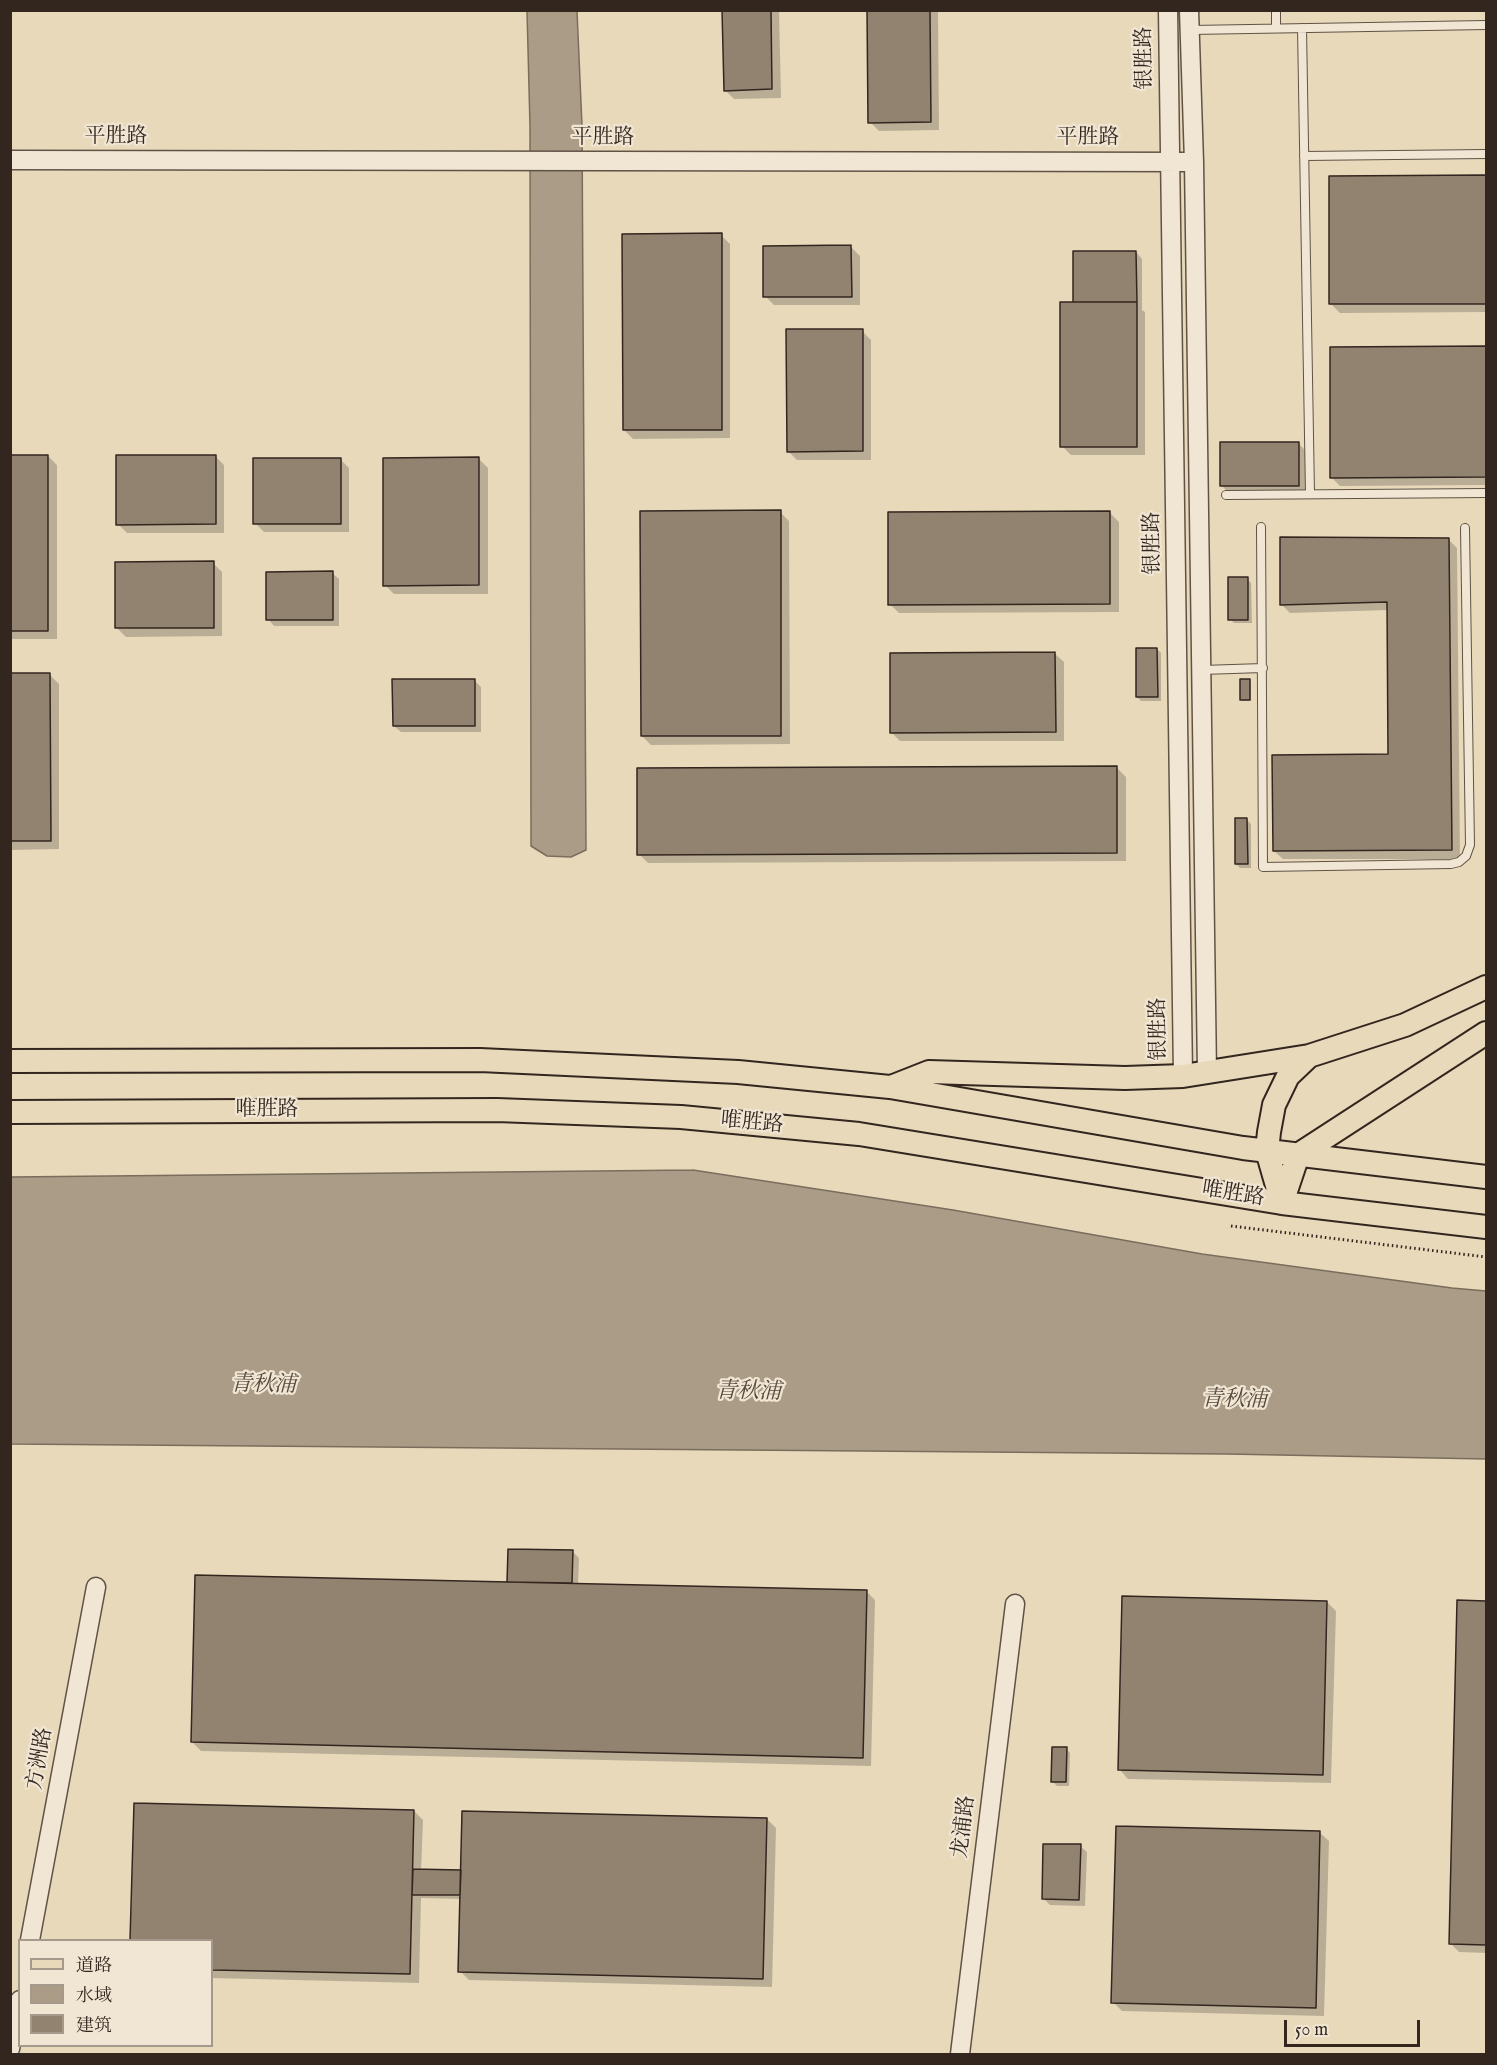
<!DOCTYPE html>
<html>
<head>
<meta charset="utf-8">
<style>
  body { margin:0 }
  #map { position:relative; width:1497px; height:2065px; overflow:hidden; background:#e8d9bb; font-family:"IM FELL English","Noto Serif SC",serif }
  canvas { display:block }
  .frame { position:absolute; inset:0; border:12px solid #33261f; pointer-events:none }
  .legend { position:absolute; left:18px; top:1939px; width:195px; height:108px; box-sizing:border-box; background:#f0e6d3; border:2px solid #a4998b; margin:0; padding:8px 10px; list-style:none; font-size:18px; color:#33261f }
  .legend li { display:flex; align-items:center; gap:12px; height:30px }
  .legend b { width:30px; border:2px solid #a4998b }
  .scale { position:absolute; left:1284px; top:2020px; width:136px; height:27px; box-sizing:border-box; border:3px solid #33261f; border-top:0; padding-left:8px; font-size:18px; line-height:21px; white-space:nowrap; color:#33261f; -webkit-text-stroke:4px #f0e6d3; paint-order:stroke }
</style>
</head>
<body>
<div id="map">
<canvas width="1497" height="2065"></canvas>
<div class="frame"></div>
<ul class="legend">
<li><b style="height:8px;background:#e8d9bb"></b>道路</li>
<li><b style="height:16px;background:#aa9c86"></b>水域</li>
<li><b style="height:16px;background:#918370"></b>建筑</li>
</ul>
<div class="scale">50 m</div>
</div>
<script>
const ctx = document.querySelector('canvas').getContext('2d');
ctx.lineJoin = 'round';
function paint(path, color) {
  ctx.fillStyle = color;
  ctx.fill(path, 'evenodd');
}
function toPath(rows) {
  const path = new Path2D();
  for (const r of rows) {
    path.moveTo(r[0], r[1]);
    for (let i = 2; i < r.length; i += 2) path.lineTo(r[i], r[i + 1]);
  }
  return path;
}
function strokePath(path, color, width, dash) {
  ctx.strokeStyle = color;
  ctx.lineWidth = width;
  ctx.lineCap = dash ? 'butt' : 'round';
  ctx.setLineDash(dash || []);
  ctx.stroke(path);
}
function drawText(font, color, halo, rows, align = 'center') {
  ctx.font = font + ' "IM FELL English","Noto Serif SC",serif';
  ctx.lineWidth = 4.5;
  ctx.setLineDash([]);
  ctx.textBaseline = 'middle';
  ctx.strokeStyle = halo;
  ctx.fillStyle = color;
  for (const [text, x, y, turn = 0] of rows) {
    ctx.save();
    ctx.translate(x, y);
    ctx.rotate((+turn || 0) * Math.PI / 180);
    ctx.textAlign = isNaN(turn) ? turn : align;
    if (halo) ctx.strokeText(text, 0, 0);
    ctx.fillText(text, 0, 0);
    ctx.restore();
  }
}
const water = toPath([
  [527,11,577,11,582,126,586,850,571,857,547,856,531,846,530,126,527,11],
  [693,1170,953,1210,1202,1254,1452,1288,1486,1291,1486,1459,1227,1454,11,1444,11,1177,693,1170]
]);
paint(water, '#aa9c86');
strokePath(water, '#7a6d5d', 1.5);
paint(toPath([
  [723,10,779,10,781,98,734,99,725,90],
  [869,10,938,10,939,130,879,131,870,122],
  [1486,177,1486,312,1340,313,1331,304,1331,178],
  [721,235,730,244,730,438,633,439,624,430],
  [851,247,860,256,860,305,774,305,765,296],
  [1136,252,1142,259,1142,310,1145,312,1145,455,1071,455,1062,446,1075,304],
  [862,331,871,340,871,460,797,460,788,451],
  [1331,348,1486,348,1486,485,1340,486,1331,477],
  [1299,444,1305,450,1305,492,1228,492,1222,486],
  [10,456,48,456,57,465,57,639,10,639],
  [215,456,224,465,224,533,127,533,118,524],
  [340,459,349,468,349,532,264,532,255,523],
  [479,459,488,468,488,594,394,594,385,585],
  [780,512,789,521,790,744,651,745,642,736],
  [1110,513,1119,522,1119,612,899,613,890,604],
  [1448,539,1457,548,1460,859,1283,859,1274,851,1389,756,1389,610,1290,613,1281,604],
  [213,563,222,572,222,636,126,637,117,628],
  [332,573,339,579,339,626,274,626,268,619],
  [1247,579,1251,583,1252,623,1234,623,1230,619],
  [1157,649,1161,653,1161,701,1141,701,1137,697],
  [1055,654,1064,662,1064,741,900,741,891,732],
  [10,675,50,675,59,684,59,849,10,850],
  [474,680,481,687,481,732,401,732,394,726],
  [1250,681,1251,683,1251,701,1243,701,1241,699],
  [1117,768,1126,777,1126,861,648,863,639,854],
  [1247,820,1251,824,1251,868,1240,868,1236,864],
  [572,1551,579,1558,578,1585,866,1591,875,1600,871,1766,201,1751,192,1742,511,1583,509,1581],
  [1327,1602,1336,1611,1331,1783,1128,1779,1120,1770],
  [1459,1602,1486,1603,1486,1953,1459,1952,1450,1943],
  [1066,1749,1070,1753,1069,1786,1057,1786,1053,1782],
  [135,1805,414,1811,423,1820,421,1871,460,1872,767,1819,776,1828,772,1987,469,1980,460,1971,462,1899,421,1898,419,1983,212,1978,212,1940,132,1940],
  [1320,1833,1329,1841,1324,2016,1122,2011,1113,2002],
  [1080,1846,1087,1852,1085,1906,1050,1905,1043,1898]
]), '#0003');
const building = toPath([
  [722,10,771,10,772,89,724,91,722,10],
  [867,10,930,10,931,122,868,123,867,10],
  [1486,175,1486,304,1329,304,1329,176,1486,175],
  [722,233,722,430,623,430,622,234,722,233],
  [851,245,852,297,763,297,763,246,851,245],
  [1073,251,1136,251,1137,302,1073,302,1073,251],
  [1060,302,1137,302,1137,447,1060,447,1060,302],
  [786,329,863,329,863,451,787,452,786,329],
  [1486,346,1486,477,1330,478,1330,347,1486,346],
  [1220,442,1299,442,1299,486,1220,486,1220,442],
  [10,455,48,455,48,631,10,631,10,455],
  [116,455,216,455,216,524,116,525,116,455],
  [479,457,479,585,383,586,383,458,479,457],
  [253,458,341,458,341,524,253,524,253,458],
  [781,510,781,736,641,736,640,511,781,510],
  [1110,511,1110,604,888,605,888,512,1110,511],
  [1280,537,1449,538,1452,850,1273,851,1272,755,1388,754,1387,602,1280,605,1280,537],
  [214,561,214,628,115,628,115,562,214,561],
  [333,571,333,620,266,620,266,572,333,571],
  [1228,577,1248,577,1248,620,1228,620,1228,577],
  [1136,648,1157,648,1158,697,1136,697,1136,648],
  [1055,652,1056,732,890,733,890,653,1055,652],
  [10,673,50,673,51,841,10,841,10,673],
  [392,679,475,679,475,726,393,726,392,679],
  [1240,679,1250,679,1250,700,1240,700,1240,679],
  [1117,766,1117,853,637,855,637,768,1117,766],
  [1235,818,1247,818,1248,864,1235,864,1235,818],
  [508,1549,573,1550,572,1583,507,1582,508,1549],
  [195,1575,867,1590,863,1758,191,1742,195,1575],
  [1122,1596,1327,1601,1323,1775,1118,1770,1122,1596],
  [1457,1600,1486,1601,1486,1945,1449,1944,1457,1600],
  [1052,1747,1067,1747,1066,1782,1051,1782,1052,1747],
  [134,1803,414,1810,410,1974,212,1970,212,1940,130,1940,134,1803],
  [462,1811,767,1818,763,1979,458,1972,462,1811],
  [1116,1826,1320,1831,1316,2008,1111,2003,1116,1826],
  [1043,1844,1081,1844,1079,1900,1042,1899,1043,1844],
  [413,1869,461,1870,460,1895,412,1895,413,1869]
]);
paint(building, '#918370');
strokePath(building, '#33261f', 1.5);
const service = toPath([
  [1276,10,1276,28],
  [1302,28,1310,494],
  [1191,30,1486,25],
  [1304,156,1486,154],
  [1226,495,1486,493],
  [1261,527,1263,867,1451,864,1459,862,1466,856,1470,845,1465,528],
  [1202,670,1263,668]
]);
const tertiary = toPath([
  [1168,10,1183,1076],
  [1189,10,1194,162,1207,1073],
  [10,160,1194,162],
  [30,1940,96,1587],
  [10,2049,20,2000],
  [960,2054,1015,1604]
]);
const primary = toPath([
  [10,1061,480,1060,738,1072,890,1087,1243,1148,1486,1177],
  [891,1087,929,1072,1125,1078,1183,1076,1309,1056,1405,1025,1486,987],
  [10,1112,497,1110,681,1117,859,1134,1282,1203,1486,1227],
  [1282,1203,1298,1155,1486,1033],
  [1282,1203,1267,1151,1269,1132,1274,1105,1288,1076,1309,1056]
]);
strokePath(service, '#605346', 10);
strokePath(tertiary, '#605346', 21);
strokePath(primary, '#33261f', 26);
strokePath(toPath([
  [1231,1226,1486,1257]
]), '#33261f', 3, [1.5, 3]);
strokePath(service, '#f0e6d3', 8);
strokePath(tertiary, '#f0e6d3', 18);
strokePath(primary, '#e8d9bb', 22);
drawText('21px', '#33261f', '#f0e6d3', [
  ["银胜路",1146,58,-91],
  ["平胜路",116,138],
  ["平胜路",603,139],
  ["平胜路",1088,139],
  ["银胜路",1154,543,-91],
  ["银胜路",1160,1029,-91],
  ["唯胜路",267,1111],
  ["唯胜路",752,1124,5],
  ["唯胜路",1233,1195,9],
  ["方洲路",41,1759,-80],
  ["龙浦路",965,1827,-83]
]);
drawText('italic 22px', '#57493e', '#f0e6d3', [
  ["青秋浦",263,1386,1],
  ["青秋浦",748,1393,1],
  ["青秋浦",1234,1401,1]
]);
</script>
</body>
</html>
